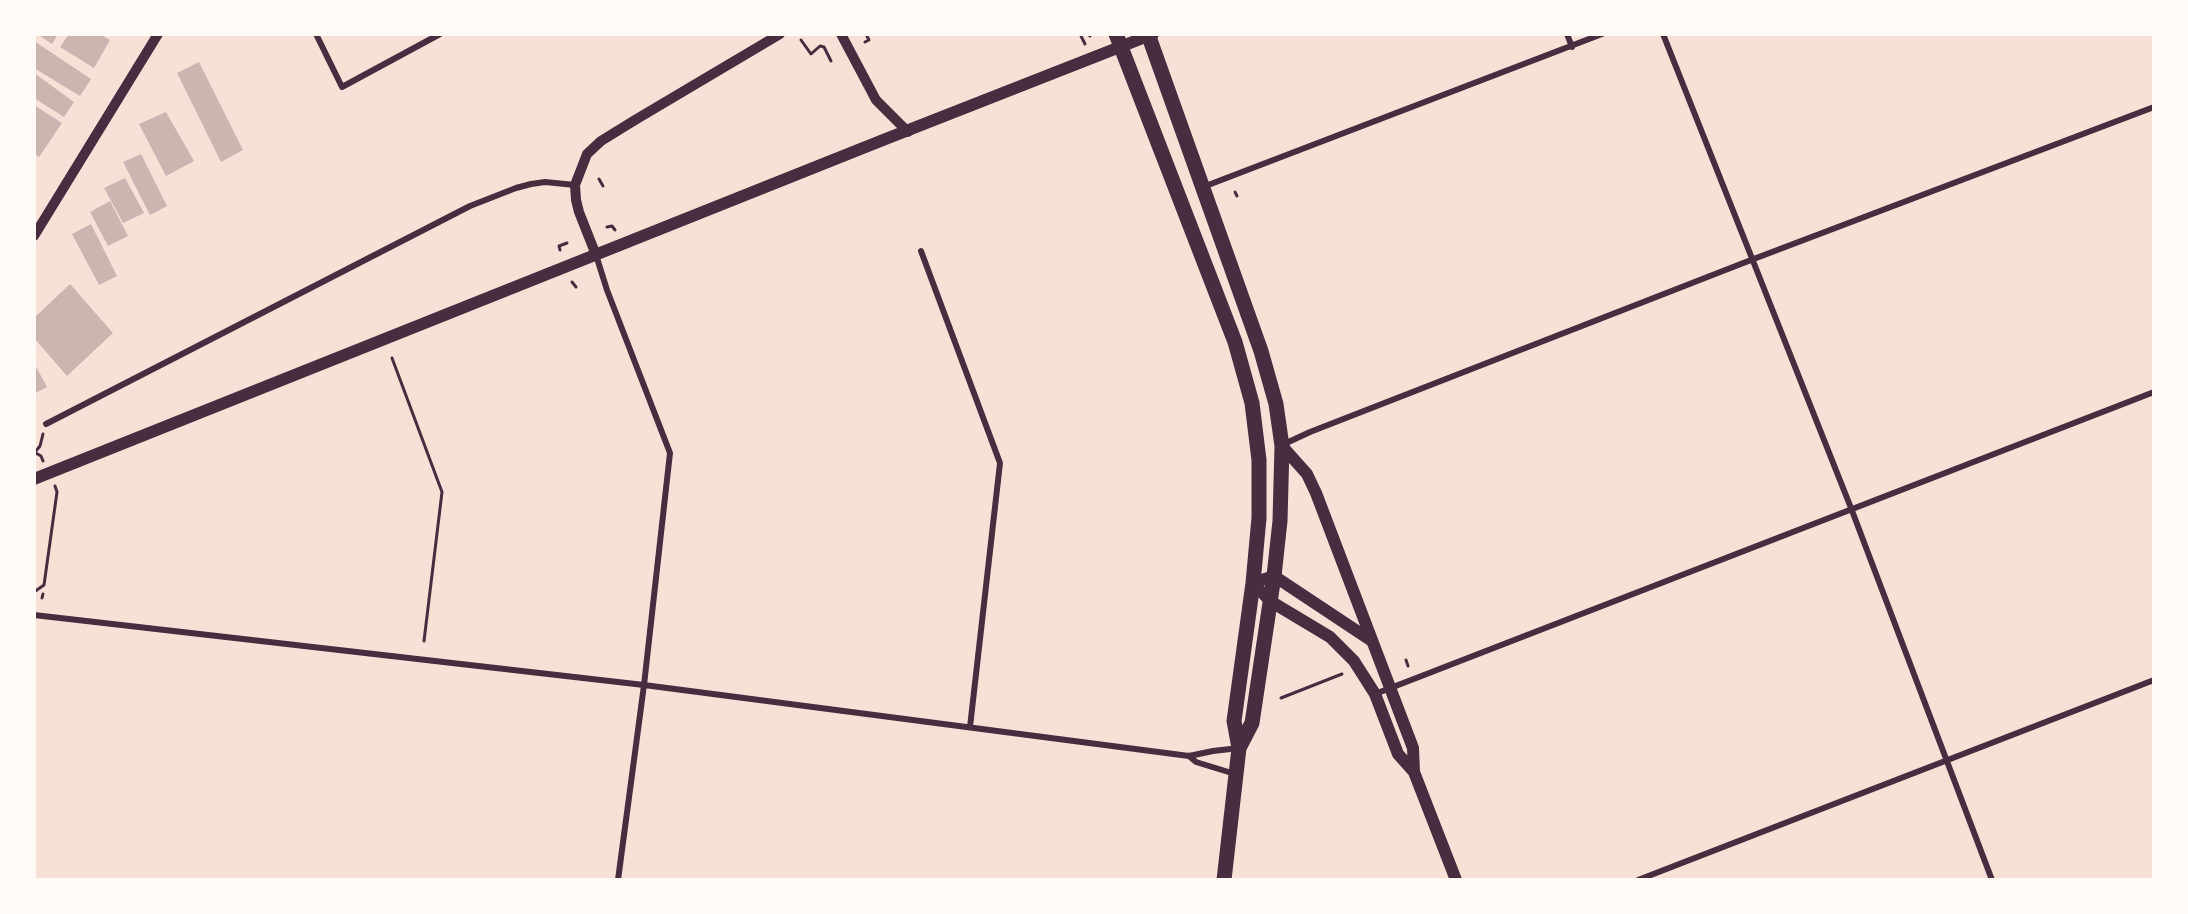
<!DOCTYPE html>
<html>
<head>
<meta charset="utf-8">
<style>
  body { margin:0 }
  #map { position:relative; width:2188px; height:914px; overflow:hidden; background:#f7e1d7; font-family:Lato,sans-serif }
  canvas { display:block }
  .frame { position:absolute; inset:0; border:36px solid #fffaf5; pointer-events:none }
</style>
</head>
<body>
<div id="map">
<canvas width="2188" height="914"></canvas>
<div class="frame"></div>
</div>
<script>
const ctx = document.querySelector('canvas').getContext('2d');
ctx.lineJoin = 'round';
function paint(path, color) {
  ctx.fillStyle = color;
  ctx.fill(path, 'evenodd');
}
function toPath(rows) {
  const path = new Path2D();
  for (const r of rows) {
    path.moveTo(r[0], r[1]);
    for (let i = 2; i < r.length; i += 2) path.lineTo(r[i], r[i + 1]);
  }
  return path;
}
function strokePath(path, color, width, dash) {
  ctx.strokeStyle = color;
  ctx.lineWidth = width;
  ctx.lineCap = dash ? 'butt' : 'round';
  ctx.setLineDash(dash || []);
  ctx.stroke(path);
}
paint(toPath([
  [37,34,58,34,52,44],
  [69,34,100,34,110,40,94,68,60,47],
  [34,41,91,79,80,96,34,68],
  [199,62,243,150,221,162,177,73],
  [34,73,74,102,64,117,34,98],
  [34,105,62,123,39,157,34,154],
  [166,112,194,161,166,176,139,124],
  [141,154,167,206,150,215,123,162],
  [125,178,144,213,123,223,104,188],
  [110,201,128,236,108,246,90,212],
  [91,224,117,276,99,285,72,234],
  [70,284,113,333,67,376,34,338,34,318],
  [34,363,47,387,34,394]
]), '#ccb4b1');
strokePath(toPath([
  [1088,34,1090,36],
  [1081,36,1085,44],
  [801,40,811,54,820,46,824,47,831,61],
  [865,42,869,40,866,34],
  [599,179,603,186],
  [1235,192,1237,196],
  [607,227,612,226,615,230],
  [560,250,559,246,567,243],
  [572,282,576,287],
  [392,358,442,492,424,641],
  [34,452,41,456,43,461],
  [35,452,40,446,43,434],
  [34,592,44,585,57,492,55,486],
  [42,598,43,594],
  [1406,660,1408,666],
  [1281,698,1342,674]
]), '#4a2c40', 3);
strokePath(toPath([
  [316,34,342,87,440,34],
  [1567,34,1572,47],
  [1663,34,1851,508,1992,880],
  [1203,187,1602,34],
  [921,251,1000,463,970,727],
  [596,255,607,290,670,453,644,685,618,880],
  [46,424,470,206,516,188,531,184,545,182,575,185],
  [1282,445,1310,432,1751,260,2154,107],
  [34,615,644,685,1189,756,1213,751,1239,748],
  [1375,694,2154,392],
  [1189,756,1196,762,1235,774],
  [1638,880,2154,680]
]), '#4a2c40', 6);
strokePath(toPath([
  [841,34,876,100,908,132],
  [34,236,158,34],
  [596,255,579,212,576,200,575,185,587,154,601,141,635,120,780,34]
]), '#4a2c40', 10);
strokePath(toPath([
  [1282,446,1307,474,1316,493,1413,748,1414,772],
  [34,479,878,142,1153,34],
  [1372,641,1274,576,1253,583,1270,601,1330,637,1354,661,1375,694,1398,754,1414,772,1456,880]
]), '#4a2c40', 12);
strokePath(toPath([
  [1116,34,1235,342,1252,403,1259,460,1259,518,1253,583,1234,721,1239,748],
  [1148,34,1261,351,1276,404,1282,446,1280,521,1274,576,1252,723,1239,748,1224,880]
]), '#4a2c40', 15);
</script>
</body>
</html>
